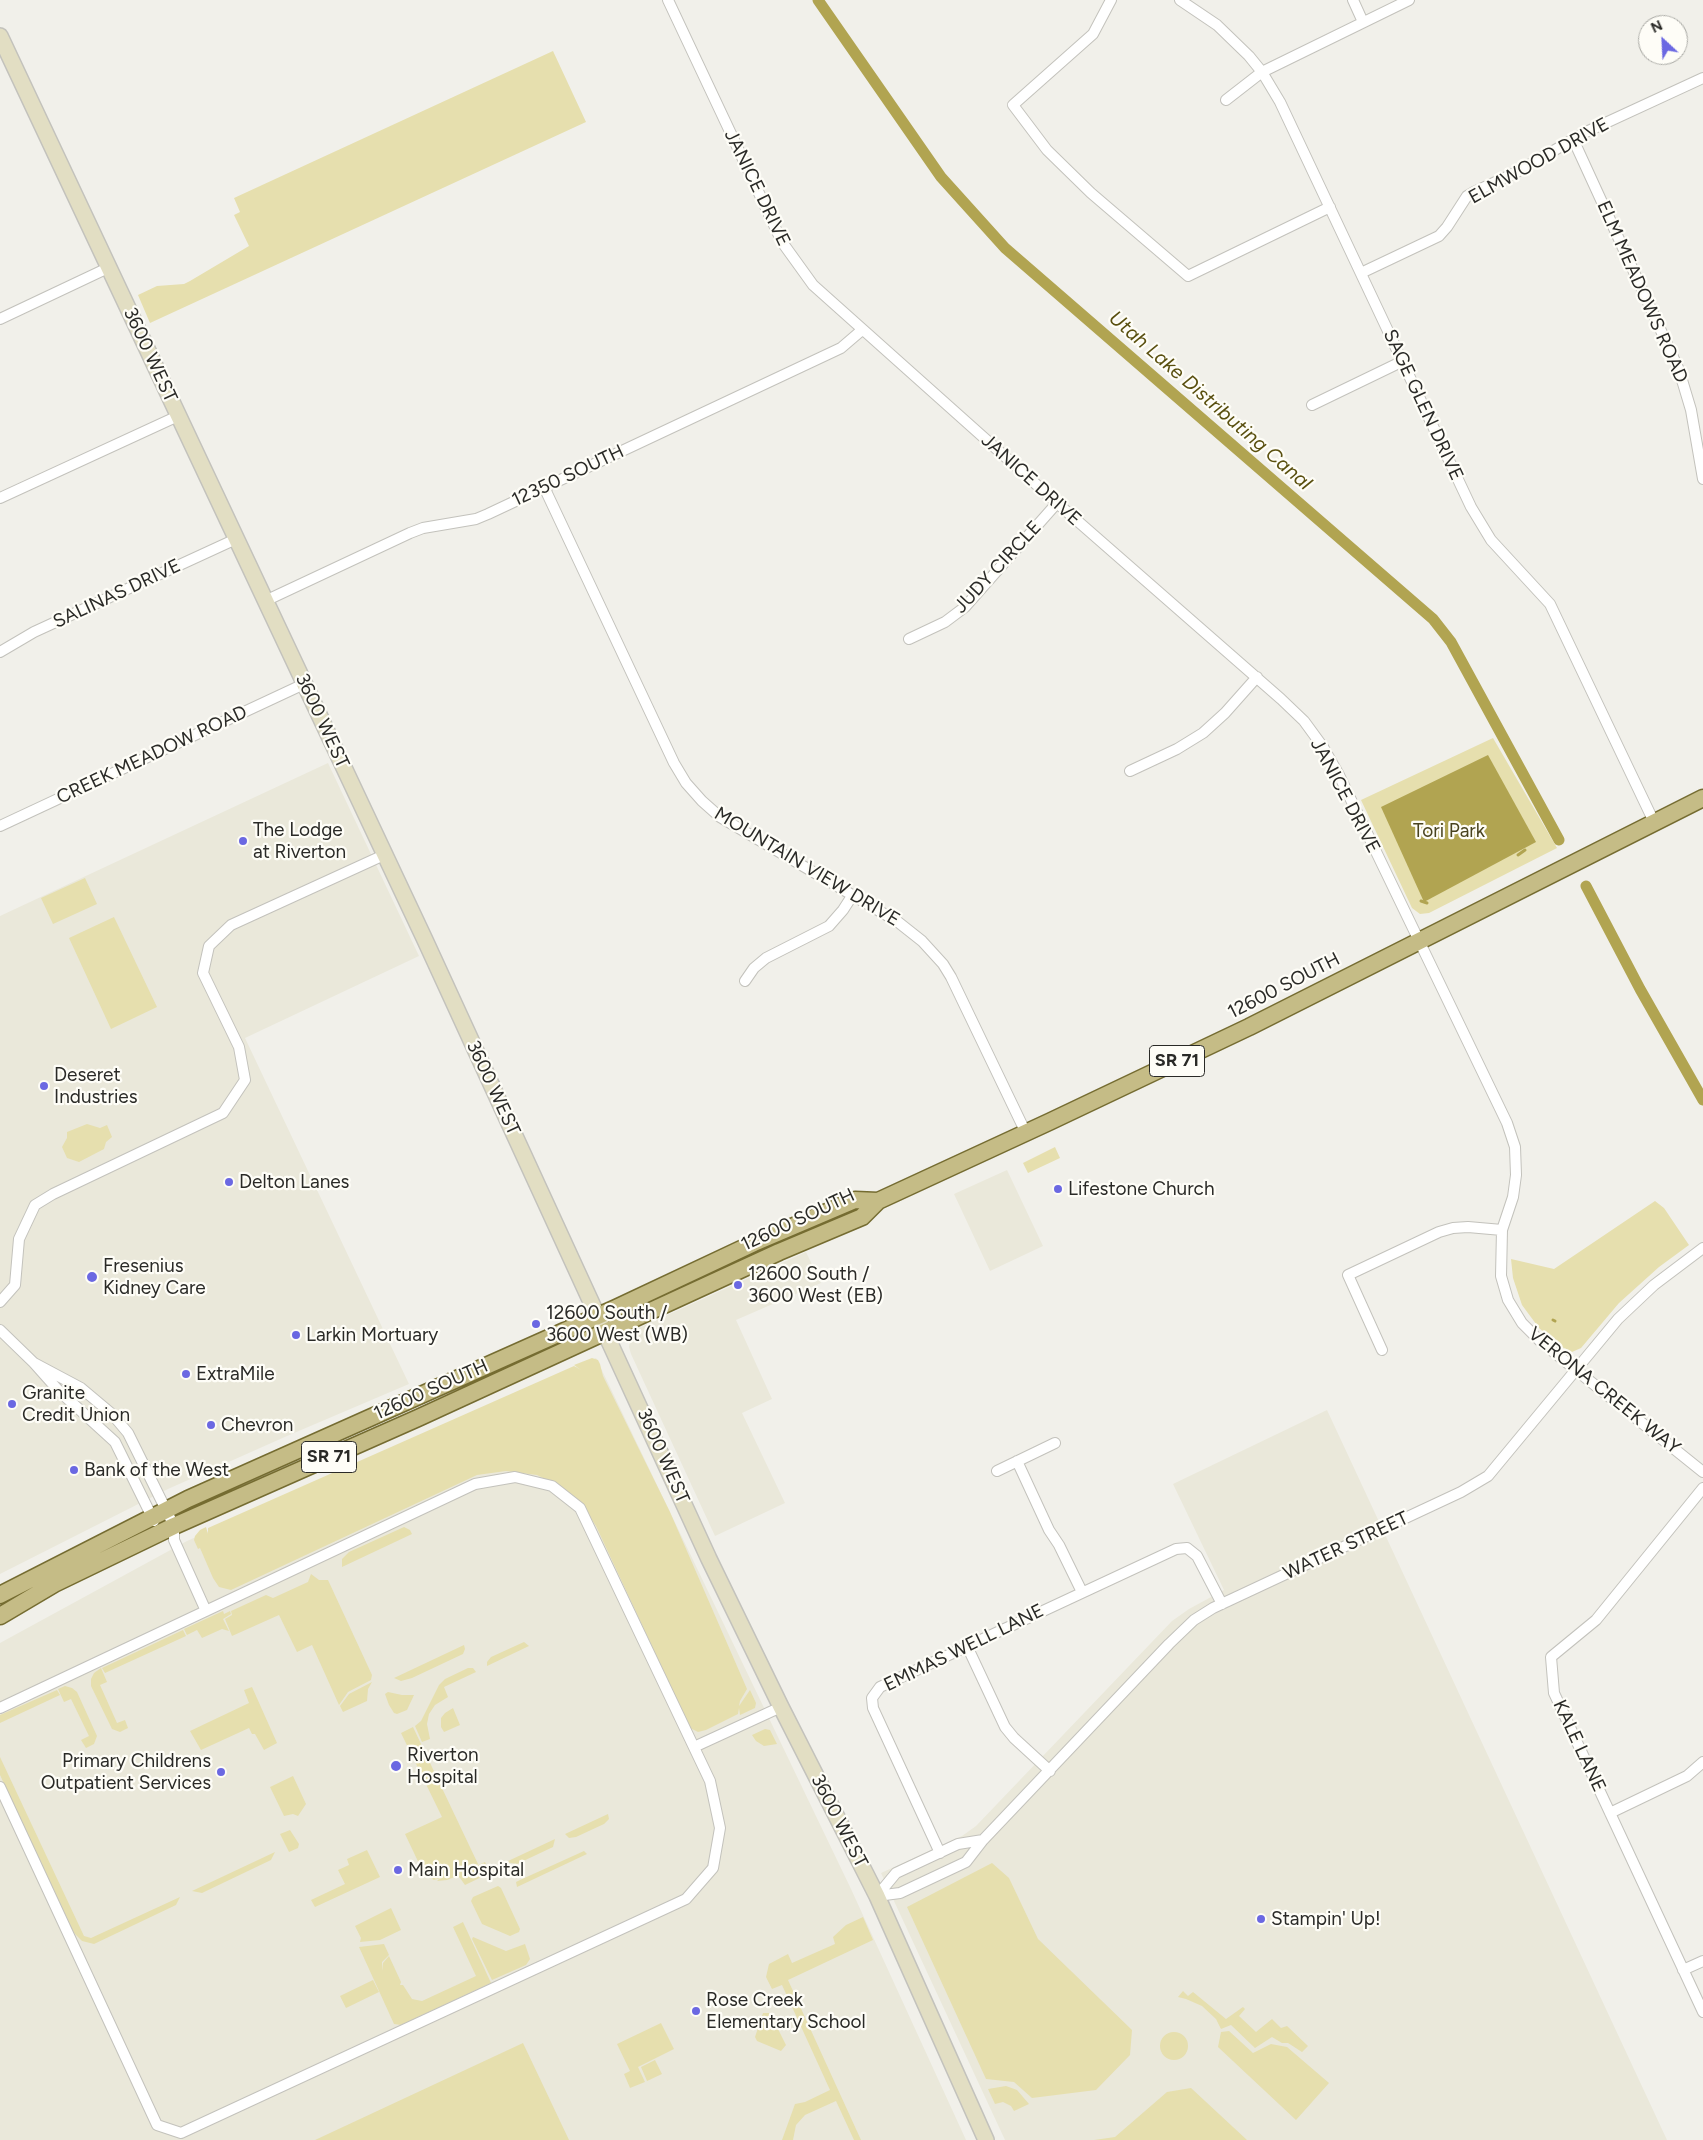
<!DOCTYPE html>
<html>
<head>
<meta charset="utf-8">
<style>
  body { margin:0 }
  #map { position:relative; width:1703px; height:2140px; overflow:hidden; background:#f1f0ea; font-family:Figtree,sans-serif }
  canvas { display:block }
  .north { position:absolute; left:1638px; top:15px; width:50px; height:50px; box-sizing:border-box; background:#fefdf7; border:1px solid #a9a9a4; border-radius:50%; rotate:335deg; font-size:14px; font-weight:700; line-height:20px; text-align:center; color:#2a2a27 }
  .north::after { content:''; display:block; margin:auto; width:18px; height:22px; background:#6b68e2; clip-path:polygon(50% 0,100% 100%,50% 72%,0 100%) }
</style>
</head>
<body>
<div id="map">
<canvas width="1703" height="2140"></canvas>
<div class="north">N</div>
</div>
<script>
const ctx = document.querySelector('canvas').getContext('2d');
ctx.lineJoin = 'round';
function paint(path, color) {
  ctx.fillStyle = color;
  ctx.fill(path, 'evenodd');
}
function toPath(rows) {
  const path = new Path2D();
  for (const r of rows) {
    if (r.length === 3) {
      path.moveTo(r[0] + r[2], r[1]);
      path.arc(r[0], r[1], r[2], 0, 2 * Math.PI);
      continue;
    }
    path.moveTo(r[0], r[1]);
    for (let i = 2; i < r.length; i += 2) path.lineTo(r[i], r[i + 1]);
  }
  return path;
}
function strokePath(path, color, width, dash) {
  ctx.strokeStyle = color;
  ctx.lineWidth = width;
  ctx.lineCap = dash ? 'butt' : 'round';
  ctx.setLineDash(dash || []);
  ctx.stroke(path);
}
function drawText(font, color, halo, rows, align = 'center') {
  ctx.font = font + ' Figtree,sans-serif';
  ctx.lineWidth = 4.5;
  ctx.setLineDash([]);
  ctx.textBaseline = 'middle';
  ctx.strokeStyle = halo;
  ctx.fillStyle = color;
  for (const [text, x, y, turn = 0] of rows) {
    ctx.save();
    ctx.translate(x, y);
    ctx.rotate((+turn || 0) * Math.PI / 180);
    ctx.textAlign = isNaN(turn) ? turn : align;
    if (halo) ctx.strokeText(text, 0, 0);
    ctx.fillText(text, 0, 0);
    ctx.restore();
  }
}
paint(toPath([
  [328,763,419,956,245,1038,409,1384,287,1436,168,1489,0,1574,0,916],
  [1007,1170,1043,1246,990,1271,954,1194],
  [806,1252,821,1283,736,1320,772,1399,742,1413,785,1503,715,1536,631,1354,629,1347,630,1340,639,1328],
  [596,1358,851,1889,966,2140,0,2140,0,1643,187,1541],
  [1327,1410,1667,2140,1005,2140,881,1873,962,1836,976,1826,1172,1621,1189,1609,1224,1590,1173,1484]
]), '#eae8da');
paint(toPath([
  [553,51,586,122,150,323,138,295,157,286,184,284,190,281,249,246,234,215,240,212,234,198],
  [1493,738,1557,848,1429,913,1420,914,1412,908,1361,800],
  [85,878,97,904,53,924,41,898],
  [114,917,157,1007,111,1029,69,938],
  [87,1124,100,1128,107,1125,112,1137,106,1142,104,1149,79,1162,67,1158,62,1147,67,1138,67,1132],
  [1055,1147,1060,1158,1028,1173,1023,1163],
  [1655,1201,1664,1208,1689,1245,1659,1267,1619,1303,1581,1348,1572,1352,1562,1347,1539,1328,1522,1305,1513,1278,1511,1259,1554,1269],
  [592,1358,598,1360,600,1364,603,1376,670,1512,747,1689,740,1701,739,1706,750,1690,756,1703,755,1708,740,1715,739,1708,738,1714,706,1730,698,1732,690,1728,596,1526,579,1501,559,1486,537,1475,506,1471,477,1475,231,1590,219,1587,213,1578,200,1548,198,1549,194,1540,195,1536,200,1530,206,1527,208,1534,208,1528,574,1366,581,1370,574,1365],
  [404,1527,410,1530,412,1534,342,1567,342,1559,349,1552],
  [311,1574,319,1580,328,1580,372,1675,371,1680,348,1692,339,1705,312,1645,297,1652,279,1615,232,1636,225,1619,232,1615,231,1611,266,1595,273,1598,308,1582],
  [223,1611,224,1614,230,1611,231,1614,223,1619,229,1631,222,1629,202,1638,197,1630,187,1635,184,1629],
  [183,1630,186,1636,105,1673,102,1668],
  [524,1642,529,1646,487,1666,487,1662,491,1657],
  [464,1645,465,1649,463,1654,412,1678,401,1681,394,1678],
  [101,1668,107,1682,100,1685,117,1723,125,1720,128,1728,120,1732,112,1729,91,1686,91,1679,94,1673],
  [468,1668,473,1668,476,1672,444,1687,448,1697,435,1705,429,1714,427,1724,430,1739,422,1742,415,1726,421,1721,439,1685,445,1679],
  [372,1682,368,1689,367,1701,343,1712,340,1706,349,1694],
  [65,1686,72,1688,77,1692,97,1736,94,1744,86,1748,81,1740,89,1736,71,1699,64,1702,58,1689],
  [252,1687,277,1743,264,1750,255,1734,252,1734,249,1728,201,1750,190,1731,249,1703,244,1690],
  [57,1690,60,1695,0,1723,0,1715],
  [388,1692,402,1695,414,1695,407,1710,397,1714,394,1713,389,1705,385,1694],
  [453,1708,460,1725,444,1732,441,1727,441,1718,445,1713],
  [413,1727,478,1864,476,1866,485,1862,490,1873,465,1885,460,1878,457,1876,447,1880,437,1881,440,1878,434,1880,424,1874,405,1834,442,1817,401,1733],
  [765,1729,770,1730,777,1744,764,1746,756,1741,752,1735],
  [0,1757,84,1936,91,1938,180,1897,176,1905,94,1944,82,1941,74,1933,0,1775],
  [293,1776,306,1804,298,1816,293,1814,284,1816,270,1787],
  [608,1814,609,1819,604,1824,576,1837,569,1838,565,1834],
  [290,1830,299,1844,298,1848,289,1852,280,1834],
  [555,1839,553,1847,517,1864,506,1862],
  [367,1850,380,1877,315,1907,311,1900,345,1884,338,1870,349,1865,347,1859],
  [584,1851,587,1854,517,1887,516,1882,520,1880],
  [275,1852,271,1860,202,1893,192,1891],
  [992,1863,1009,1878,1038,1939,1132,2030,1130,2055,1096,2090,1032,2098,1014,2082,986,2079,907,1907],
  [498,1886,501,1888,520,1929,519,1932,510,1936,482,1924,471,1901,473,1897],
  [391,1908,401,1930,380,1940,360,1942,361,1938,355,1926],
  [863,1917,873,1940,788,1980,861,2140,854,2140,836,2101,805,2115,796,2125,793,2140,782,2140,795,2104,805,2102,830,2090,782,1985,772,1989,766,1977,769,1964,788,1954,792,1963,835,1944,833,1937,846,1925],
  [463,1922,491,1983,401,2025,394,2024,359,1947,384,1944,389,1955,382,1962,382,1971,383,1963,389,1956,401,1982,400,1985,403,1985,412,1999,422,2001,476,1976,453,1927],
  [473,1937,506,1951,525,1944,530,1959,526,1965,492,1980,472,1939],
  [373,1980,379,1992,346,2008,340,1996],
  [1183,1991,1188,1996,1193,1992,1226,2019,1243,2007,1245,2009,1239,2016,1256,2032,1272,2019,1281,2028,1287,2026,1308,2046,1302,2052,1288,2043,1282,2043,1272,2037,1255,2048,1231,2025,1221,2029,1216,2019,1202,2006,1186,1999,1178,1997],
  [763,2013,770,2013,786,2045,781,2051,757,2041,755,2037],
  [661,2023,674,2049,638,2067,645,2082,630,2088,624,2074,630,2071,617,2044],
  [1229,2031,1253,2053,1271,2044,1287,2047,1329,2083,1296,2120,1218,2047,1221,2032],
  [1174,2046,14],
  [523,2043,569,2140,315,2140],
  [655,2060,662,2074,647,2081,641,2067],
  [1006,2086,1017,2090,1029,2104,1014,2111,1011,2106,1003,2102,995,2104,988,2089],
  [1191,2088,1247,2140,1094,2140,1115,2137,1167,2092]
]), '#e6dfae');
paint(toPath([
  [1488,755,1536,842,1424,902,1381,807]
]), '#b1a451');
strokePath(toPath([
  [1518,855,1525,850],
  [1421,901,1427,903],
  [1553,1320,1555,1321]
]), '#b1a451', 3);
strokePath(toPath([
  [818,0,941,177,1005,248,1433,619,1451,642,1559,840],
  [1586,886,1640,989,1703,1100]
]), '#b1a451', 11);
const minor = toPath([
  [668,0,782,242,813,285,1057,503,1281,699,1304,721,1323,747,1339,775,1507,1123,1515,1147,1516,1175,1513,1197,1502,1230,1501,1276,1508,1300,1522,1323,1540,1341,1703,1472],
  [1111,0,1093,34,1013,105,1047,150,1091,193,1188,276,1330,207],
  [1180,0,1217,25,1249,56,1262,72,1280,102,1471,507,1491,540,1550,604,1654,822],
  [1353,0,1363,22],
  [1226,100,1262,72,1409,0],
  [1573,139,1679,370,1691,410,1703,479],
  [1361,273,1439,236,1447,227,1467,196,1474,192,1515,173,1586,132,1703,78],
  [0,319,110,267],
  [1312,405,1403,361],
  [544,487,674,763,686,783,702,801,720,817,898,922,922,941,943,964,951,977,1026,1133],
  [0,498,178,416],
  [265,601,410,533,423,528,476,519,488,514,841,348,862,330],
  [909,639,945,622,965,607,1057,503],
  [0,652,34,632,236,539],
  [1130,771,1177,749,1203,733,1225,713,1257,677],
  [0,826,304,684],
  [745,981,754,968,766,958,829,926,843,910,852,896],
  [0,1302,15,1285,19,1239,35,1205,53,1194,223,1113,245,1080,239,1047,203,973,209,946,231,925,384,855],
  [0,1330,34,1363,58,1390,115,1442,154,1521],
  [1382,1350,1348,1275,1439,1232,1453,1228,1468,1227,1502,1230],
  [34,1363,81,1388,112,1414,128,1433,174,1526,174,1540,206,1611],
  [1017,1461,1049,1530,1059,1545,1082,1592],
  [997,1471,1055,1443],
  [1703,1488,1596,1620,1551,1657,1554,1693,1703,2012],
  [967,1646,1005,1727,1014,1738,1050,1771],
  [0,1708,475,1484,515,1477,552,1486,580,1508,710,1781,720,1828,713,1868,686,1899,181,2133,157,2125,0,1787],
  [694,1747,781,1707],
  [1610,1813,1687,1776,1703,1762],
  [940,1853,873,1708,872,1698,880,1687,1176,1549,1187,1548,1197,1556,1222,1604],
  [877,1896,900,1893,966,1862,983,1840,1169,1644,1194,1620,1213,1608,1461,1492,1488,1476,1618,1319,1654,1285,1703,1248],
  [877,1896,896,1873,958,1844,983,1840],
  [1683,1970,1703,1961]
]);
const secondary = toPath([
  [0,36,425,940,709,1559,781,1707,877,1896,986,2140]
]);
const primary = toPath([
  [0,1595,188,1499,616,1308,754,1243,855,1200,878,1201],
  [0,1616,54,1584,174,1526,418,1418,779,1252,862,1217,878,1201,1049,1122,1249,1027,1703,798]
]);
strokePath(minor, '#c3c2bc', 12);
strokePath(secondary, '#c3c2bc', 18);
strokePath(primary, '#756c31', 19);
strokePath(minor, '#fff', 10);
strokePath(secondary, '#e2dec3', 15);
strokePath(primary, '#c5bc86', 16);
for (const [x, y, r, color] of [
  [243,841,5,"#6b68e2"],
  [44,1086,5,"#6b68e2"],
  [229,1182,5,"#6b68e2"],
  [1058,1189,5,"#6b68e2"],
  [92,1277,6,"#6b68e2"],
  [738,1285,5,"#6b68e2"],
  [536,1324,5,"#6b68e2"],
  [296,1335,5,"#6b68e2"],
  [186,1374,5,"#6b68e2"],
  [12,1404,5,"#6b68e2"],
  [211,1425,5,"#6b68e2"],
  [74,1470,5,"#6b68e2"],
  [396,1766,6,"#6b68e2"],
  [221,1772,5,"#6b68e2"],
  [398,1870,5,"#6b68e2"],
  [1261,1919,5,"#6b68e2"],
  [696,2011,5,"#6b68e2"]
]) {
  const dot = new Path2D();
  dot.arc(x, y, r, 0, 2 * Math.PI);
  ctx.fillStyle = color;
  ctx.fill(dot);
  strokePath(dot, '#fefdf7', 2);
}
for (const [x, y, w] of [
  [1177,1061,55],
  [329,1457,55]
]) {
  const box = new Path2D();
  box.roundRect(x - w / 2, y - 15.5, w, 31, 4);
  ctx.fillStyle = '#fefdf7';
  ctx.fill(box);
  strokePath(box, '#2a2a27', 1);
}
drawText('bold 18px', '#2a2a27', null, [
  ["SR 71",1177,1061],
  ["SR 71",329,1457]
]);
drawText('19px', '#2a2a27', '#fefdf7', [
  ["ELMWOOD DRIVE",1539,161,-29],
  ["JANICE DRIVE",757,188,64],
  ["ELM MEADOWS ROAD",1642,292,66],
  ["3600 WEST",150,355,65],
  ["SAGE GLEN DRIVE",1423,405,65],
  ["12350 SOUTH",568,476,-25],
  ["JANICE DRIVE",1031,480,42],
  ["JUDY CIRCLE",998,567,-47],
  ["SALINAS DRIVE",117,594,-25],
  ["3600 WEST",322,721,65],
  ["CREEK MEADOW ROAD",152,755,-25],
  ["JANICE DRIVE",1345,796,62],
  ["MOUNTAIN VIEW DRIVE",807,867,31],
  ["12600 SOUTH",1284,986,-27],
  ["3600 WEST",493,1088,65],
  ["12600 SOUTH",798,1220,-25],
  ["12600 SOUTH",431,1390,-24],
  ["VERONA CREEK WAY",1604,1391,39],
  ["3600 WEST",663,1456,66],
  ["WATER STREET",1346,1546,-25],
  ["EMMAS WELL LANE",964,1648,-26],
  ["KALE LANE",1579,1746,65],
  ["3600 WEST",839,1821,63]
]);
drawText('19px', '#2a2a27', '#fefdf7', [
  ["The Lodge",253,830],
  ["at Riverton",253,852],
  ["Deseret",54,1075],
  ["Industries",54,1097],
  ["Delton Lanes",239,1182],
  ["Lifestone Church",1068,1189],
  ["Fresenius",103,1266],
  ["Kidney Care",103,1288],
  ["12600 South /",748,1274],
  ["3600 West (EB)",748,1296],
  ["12600 South /",546,1313],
  ["3600 West (WB)",546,1335],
  ["Larkin Mortuary",306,1335],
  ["ExtraMile",196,1374],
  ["Granite",22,1393],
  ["Credit Union",22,1415],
  ["Chevron",221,1425],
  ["Bank of the West",84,1470],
  ["Riverton",407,1755],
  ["Hospital",407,1777],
  ["Primary Childrens",211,1761,"right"],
  ["Outpatient Services",211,1783,"right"],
  ["Main Hospital",408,1870],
  ["Stampin' Up!",1271,1919],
  ["Rose Creek",706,2000],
  ["Elementary School",706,2022]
], 'left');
drawText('19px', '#49431f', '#fefdf7', [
  ["Tori Park",1449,831]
]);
drawText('italic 20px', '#594f0f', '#fefdf7', [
  ["Utah Lake Distributing Canal",1210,401,41]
]);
</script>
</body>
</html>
